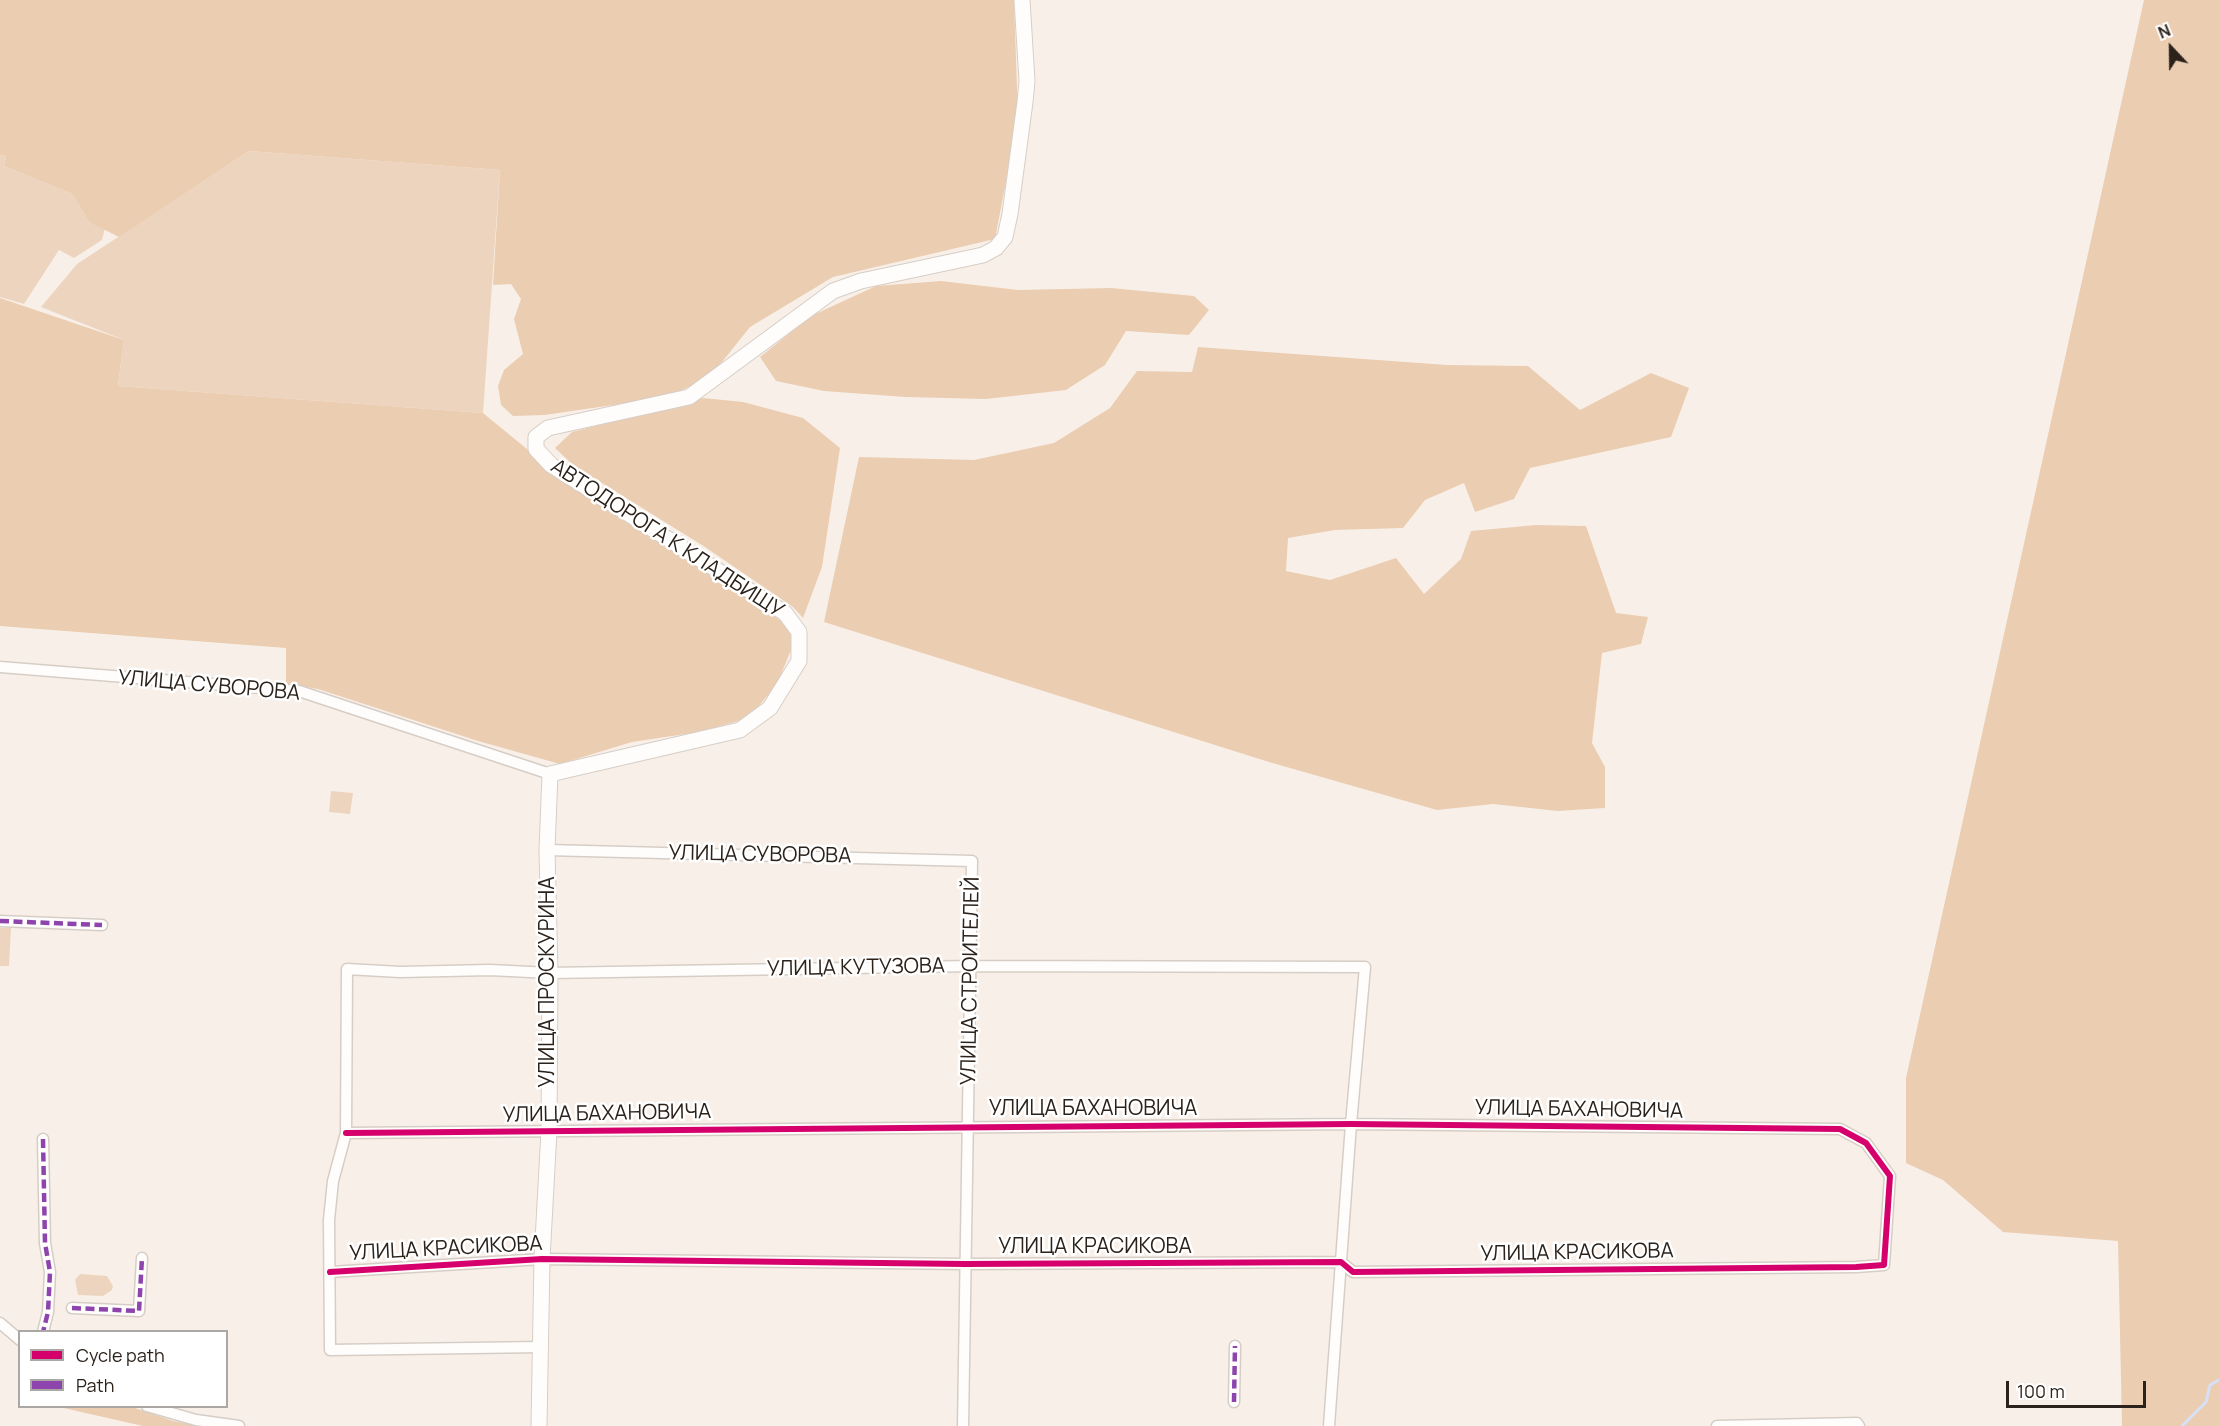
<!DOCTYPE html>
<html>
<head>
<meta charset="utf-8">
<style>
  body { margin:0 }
  #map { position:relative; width:2219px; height:1426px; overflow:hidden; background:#f8f0e8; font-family:Manrope,sans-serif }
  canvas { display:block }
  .legend { position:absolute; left:18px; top:1330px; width:210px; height:78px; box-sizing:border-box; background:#fff; border:2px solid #aaa7a4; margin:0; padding:8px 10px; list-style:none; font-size:18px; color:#2b221b }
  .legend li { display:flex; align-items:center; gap:12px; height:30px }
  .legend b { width:30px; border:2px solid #aaa7a4 }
  .north { position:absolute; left:2141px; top:18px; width:60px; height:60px; -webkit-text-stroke:4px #fff; paint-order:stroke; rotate:338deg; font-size:16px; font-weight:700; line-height:24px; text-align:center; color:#2b221b }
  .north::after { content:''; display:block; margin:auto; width:21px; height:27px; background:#2b221b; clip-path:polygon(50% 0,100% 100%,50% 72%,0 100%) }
  .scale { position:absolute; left:2006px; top:1381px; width:140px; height:27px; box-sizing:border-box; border:3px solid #2b221b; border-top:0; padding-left:8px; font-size:18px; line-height:21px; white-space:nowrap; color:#2b221b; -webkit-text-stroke:4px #fff; paint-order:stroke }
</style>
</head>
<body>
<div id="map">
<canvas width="2219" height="1426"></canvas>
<ul class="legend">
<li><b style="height:8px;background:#d6006c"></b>Cycle path</li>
<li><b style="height:8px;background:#8e44ad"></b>Path</li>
</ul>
<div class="north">N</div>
<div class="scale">100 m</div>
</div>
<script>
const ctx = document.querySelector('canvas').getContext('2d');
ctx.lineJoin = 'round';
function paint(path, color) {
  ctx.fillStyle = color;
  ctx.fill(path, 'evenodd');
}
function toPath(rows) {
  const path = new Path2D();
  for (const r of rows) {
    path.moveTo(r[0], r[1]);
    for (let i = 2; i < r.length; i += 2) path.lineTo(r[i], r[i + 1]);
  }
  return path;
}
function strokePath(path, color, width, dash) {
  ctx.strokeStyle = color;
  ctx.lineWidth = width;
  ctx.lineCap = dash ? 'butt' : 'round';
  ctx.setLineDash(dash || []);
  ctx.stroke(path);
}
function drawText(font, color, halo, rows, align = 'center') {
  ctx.font = font + ' Manrope,sans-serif';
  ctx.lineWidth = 5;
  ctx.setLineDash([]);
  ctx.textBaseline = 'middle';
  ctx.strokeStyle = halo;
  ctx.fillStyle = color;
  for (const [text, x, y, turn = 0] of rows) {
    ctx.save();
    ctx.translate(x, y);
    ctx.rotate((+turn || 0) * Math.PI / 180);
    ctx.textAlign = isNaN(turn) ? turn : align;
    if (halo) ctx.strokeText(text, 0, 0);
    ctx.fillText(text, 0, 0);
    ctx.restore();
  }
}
paint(toPath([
  [249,151,500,170,483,413,118,386,124,340,41,307,77,264],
  [0,155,6,156,4,166,72,194,89,222,105,228,102,240,74,258,59,250,24,304,0,297],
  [331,791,353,793,350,814,329,812],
  [0,928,11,928,9,966,0,966],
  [80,1274,107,1276,113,1286,112,1290,103,1296,78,1295,75,1280]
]), '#edd4bf');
paint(toPath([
  [0,0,1014,0,1018,118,995,239,833,277,750,327,710,377,667,397,545,415,513,416,501,405,498,386,504,370,523,354,514,319,521,299,511,284,493,285,500,170,249,151,119,237,89,222,72,194,4,166,6,156,0,155],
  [2144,0,2219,0,2219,1426,2122,1426,2118,1241,2003,1232,1943,1180,1906,1163,1906,1078],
  [941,281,1018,290,1111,288,1194,296,1209,310,1189,335,1126,331,1105,365,1066,390,986,399,905,397,824,391,776,381,760,357,811,316,876,286],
  [0,298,124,340,118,386,483,413,566,481,701,565,791,628,791,650,777,684,749,718,699,732,632,742,560,764,478,741,318,689,286,684,286,648,0,626],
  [1198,347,1447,365,1528,366,1580,410,1651,373,1689,388,1671,437,1530,468,1514,499,1475,512,1464,483,1425,500,1403,528,1335,530,1288,538,1286,571,1330,580,1396,558,1424,594,1461,559,1471,531,1536,525,1586,526,1616,613,1648,617,1641,644,1602,653,1592,743,1605,767,1605,808,1558,811,1493,804,1437,810,1269,762,824,622,859,457,974,460,1054,443,1110,408,1137,371,1192,372],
  [703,398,743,402,803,418,840,448,822,567,803,618,793,607,705,547,573,465,555,448,572,432],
  [59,1407,132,1407,173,1421,201,1426,143,1426]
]), '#ebcdb2');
strokePath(toPath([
  [2182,1426,2206,1402,2210,1385,2219,1380]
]), '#d8e0f5', 3);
const street = toPath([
  [0,667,299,691,550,774],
  [547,850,972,861,963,1426],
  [0,921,102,925],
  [43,1139,45,1243,50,1272,48,1312,43,1332],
  [330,1272,542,1259,965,1264,1341,1262,1353,1272,1856,1267,1884,1265,1890,1176,1866,1143,1840,1129,1351,1124,346,1133],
  [72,1308,139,1311,142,1258],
  [0,1323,20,1340],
  [541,1347,330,1350,329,1220,333,1181,346,1133,347,969,400,972,490,970,550,973,971,966,1365,967,1351,1124,1329,1426],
  [1234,1402,1235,1346],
  [147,1406,196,1420,239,1426],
  [1717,1426,1857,1423,1859,1426]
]);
const secondary = toPath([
  [539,1426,542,1259,549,1131,550,973,547,850,550,774,740,730,770,708,799,661,799,632,785,613,551,465,536,449,536,437,548,428,689,397,833,291,861,281,983,255,996,248,1005,237,1010,214,1025,102,1027,81,1022,0]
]);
strokePath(street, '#d6cec6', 13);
strokePath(secondary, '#d6cec6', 17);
strokePath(street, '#fefdfc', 10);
strokePath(secondary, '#fefdfc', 15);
strokePath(toPath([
  [0,921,102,925],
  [43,1139,45,1243,50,1272,48,1312,43,1332],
  [72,1308,139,1311,142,1258],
  [1234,1402,1235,1346]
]), '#8e44ad', 4.5, [9, 4.5]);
strokePath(toPath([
  [330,1272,542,1259,965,1264,1341,1262,1353,1272,1856,1267,1884,1265,1890,1176,1866,1143,1840,1129,1351,1124,346,1133]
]), '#d6006c', 6);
drawText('21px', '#2b221b', '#fff', [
  ["АВТОДОРОГА К КЛАДБИЩУ",667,539,33],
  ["УЛИЦА СУВОРОВА",209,686,5],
  ["УЛИЦА СУВОРОВА",760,855,1],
  ["УЛИЦА КУТУЗОВА",856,968,-1],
  ["УЛИЦА СТРОИТЕЛЕЙ",971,981,-89],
  ["УЛИЦА ПРОСКУРИНА",548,982,-90],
  ["УЛИЦА БАХАНОВИЧА",1093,1109],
  ["УЛИЦА БАХАНОВИЧА",1579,1110,1],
  ["УЛИЦА БАХАНОВИЧА",607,1114,-1],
  ["УЛИЦА КРАСИКОВА",1095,1247],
  ["УЛИЦА КРАСИКОВА",446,1249,-3],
  ["УЛИЦА КРАСИКОВА",1577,1253,-1]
]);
</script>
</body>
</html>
